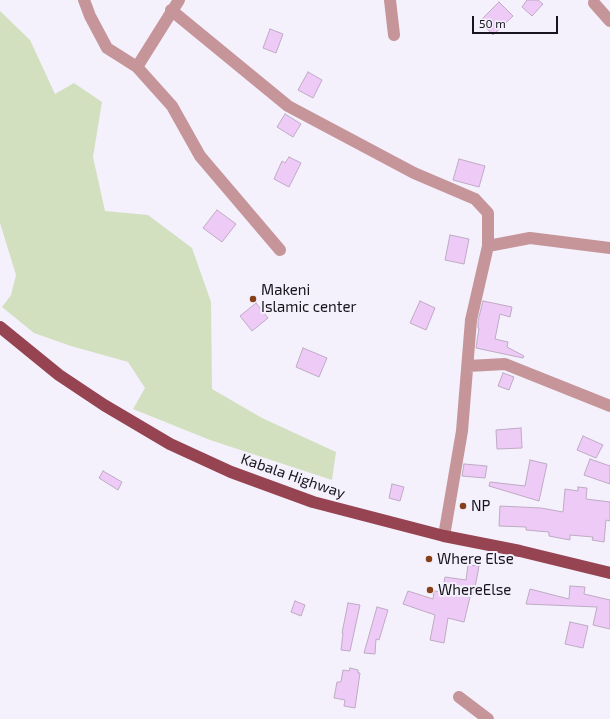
<!DOCTYPE html>
<html>
<head>
<meta charset="utf-8">
<style>
  body { margin:0 }
  #map { position:relative; width:610px; height:719px; overflow:hidden; background:#f4f0fc; font-family:"Exo 2",sans-serif }
  canvas { display:block }
  .scale { position:absolute; left:472px; top:16px; width:86px; height:18px; box-sizing:border-box; border:2px solid #18141e; border-top:0; padding-left:5px; font-size:12px; line-height:14px; white-space:nowrap; color:#18141e; -webkit-text-stroke:3px #f4f0fc; paint-order:stroke }
</style>
</head>
<body>
<div id="map">
<canvas width="610" height="719"></canvas>
<div class="scale">50 m</div>
</div>
<script>
const ctx = document.querySelector('canvas').getContext('2d');
ctx.lineJoin = 'round';
function paint(path, color) {
  ctx.fillStyle = color;
  ctx.fill(path, 'evenodd');
}
function toPath(rows) {
  const path = new Path2D();
  for (const r of rows) {
    path.moveTo(r[0], r[1]);
    for (let i = 2; i < r.length; i += 2) path.lineTo(r[i], r[i + 1]);
  }
  return path;
}
function strokePath(path, color, width, dash) {
  ctx.strokeStyle = color;
  ctx.lineWidth = width;
  ctx.lineCap = dash ? 'butt' : 'round';
  ctx.setLineDash(dash || []);
  ctx.stroke(path);
}
function drawText(font, color, halo, rows, align = 'center') {
  ctx.font = font + ' "Exo 2",sans-serif';
  ctx.lineWidth = 4;
  ctx.setLineDash([]);
  ctx.textBaseline = 'middle';
  ctx.strokeStyle = halo;
  ctx.fillStyle = color;
  for (const [text, x, y, turn = 0] of rows) {
    ctx.save();
    ctx.translate(x, y);
    ctx.rotate((+turn || 0) * Math.PI / 180);
    ctx.textAlign = isNaN(turn) ? turn : align;
    if (halo) ctx.strokeText(text, 0, 0);
    ctx.fillText(text, 0, 0);
    ctx.restore();
  }
}
paint(toPath([
  [0,11,30,40,55,94,74,83,102,102,93,157,105,211,148,215,192,248,211,302,212,389,262,418,336,452,332,480,210,440,133,409,145,388,128,362,71,346,34,333,2,307,11,295,16,275,0,223]
]), '#d3e0bf');
const building = toPath([
  [527,0,538,0,543,4,532,16,522,7,527,0],
  [499,2,513,16,493,35,480,21,499,2],
  [270,29,283,34,276,53,263,48,270,29],
  [308,72,322,80,313,98,298,90,308,72],
  [285,114,301,124,293,137,277,127,285,114],
  [289,157,301,163,289,187,274,179,282,161,285,163,289,157],
  [459,159,485,166,479,187,453,180,459,159],
  [217,210,236,224,222,242,203,228,217,210],
  [450,235,469,239,464,264,445,260,450,235],
  [420,301,435,308,426,330,410,323,420,301],
  [483,301,512,307,510,317,500,314,495,339,508,342,507,347,524,356,523,358,476,348,479,328,478,328,478,321,483,301],
  [256,303,268,318,252,331,240,316,256,303],
  [303,348,327,358,319,377,296,367,303,348],
  [503,373,514,377,509,390,498,386,503,373],
  [521,428,522,448,497,449,496,430,521,428],
  [583,436,603,445,596,458,577,450,583,436],
  [590,459,610,466,610,484,584,475,590,459],
  [530,460,547,464,539,501,489,486,490,482,525,486,530,460],
  [464,464,487,466,485,478,462,476,464,464],
  [103,471,122,482,118,490,99,478,103,471],
  [392,484,404,487,400,501,389,498,392,484],
  [578,487,587,488,586,499,610,502,610,521,606,520,604,542,592,540,593,537,570,535,570,540,549,536,549,532,526,530,526,527,499,526,500,506,541,508,563,512,565,489,578,491,578,487],
  [468,565,479,566,474,593,471,593,464,622,448,618,444,643,430,640,435,615,403,604,408,591,433,599,434,591,442,592,445,577,466,580,468,565],
  [570,586,585,587,584,594,610,600,610,629,593,625,597,607,526,604,530,589,569,599,570,586],
  [295,601,305,605,301,616,291,612,295,601],
  [348,603,360,605,350,651,341,650,343,633,342,633,348,603],
  [377,607,388,610,379,640,376,639,375,654,364,653,377,607],
  [570,622,588,626,583,648,565,644,570,622],
  [350,668,358,670,358,673,360,673,355,708,344,706,345,700,334,698,337,682,341,682,343,670,349,671,350,668]
]);
paint(building, '#eecbf7');
strokePath(building, '#beaac3', 1);
strokePath(toPath([
  [84,0,90,16,107,48,137,67,172,106,200,156,280,250],
  [390,0,394,35],
  [594,3,610,21],
  [171,10,288,106,414,173,475,199,488,213,488,246,471,320,462,431,444,536],
  [137,67,179,0],
  [488,246,530,238,610,248],
  [468,366,505,364,610,406],
  [459,697,488,719]
]), '#c5959a', 12);
strokePath(toPath([
  [0,327,59,375,104,405,170,444,231,472,313,502,444,536,520,551,610,573]
]), '#964452', 12);
for (const [x, y, r, color] of [
  [253,299,4,"#864019"],
  [463,506,4,"#864019"],
  [429,559,4,"#864019"],
  [430,590,4,"#864019"]
]) {
  const dot = new Path2D();
  dot.arc(x, y, r, 0, 2 * Math.PI);
  ctx.fillStyle = color;
  ctx.fill(dot);
  strokePath(dot, '#f4f0fc', 1.5);
}
drawText('15px', '#18141e', '#f4f0fc', [
  ["Makeni",261,290],
  ["Islamic center",261,307],
  ["NP",471,506],
  ["Where Else",437,559],
  ["WhereElse",438,590]
], 'left');
drawText('15px', '#18141e', '#f4f0fc', [
  ["Kabala Highway",293,476,19]
]);
</script>
</body>
</html>
